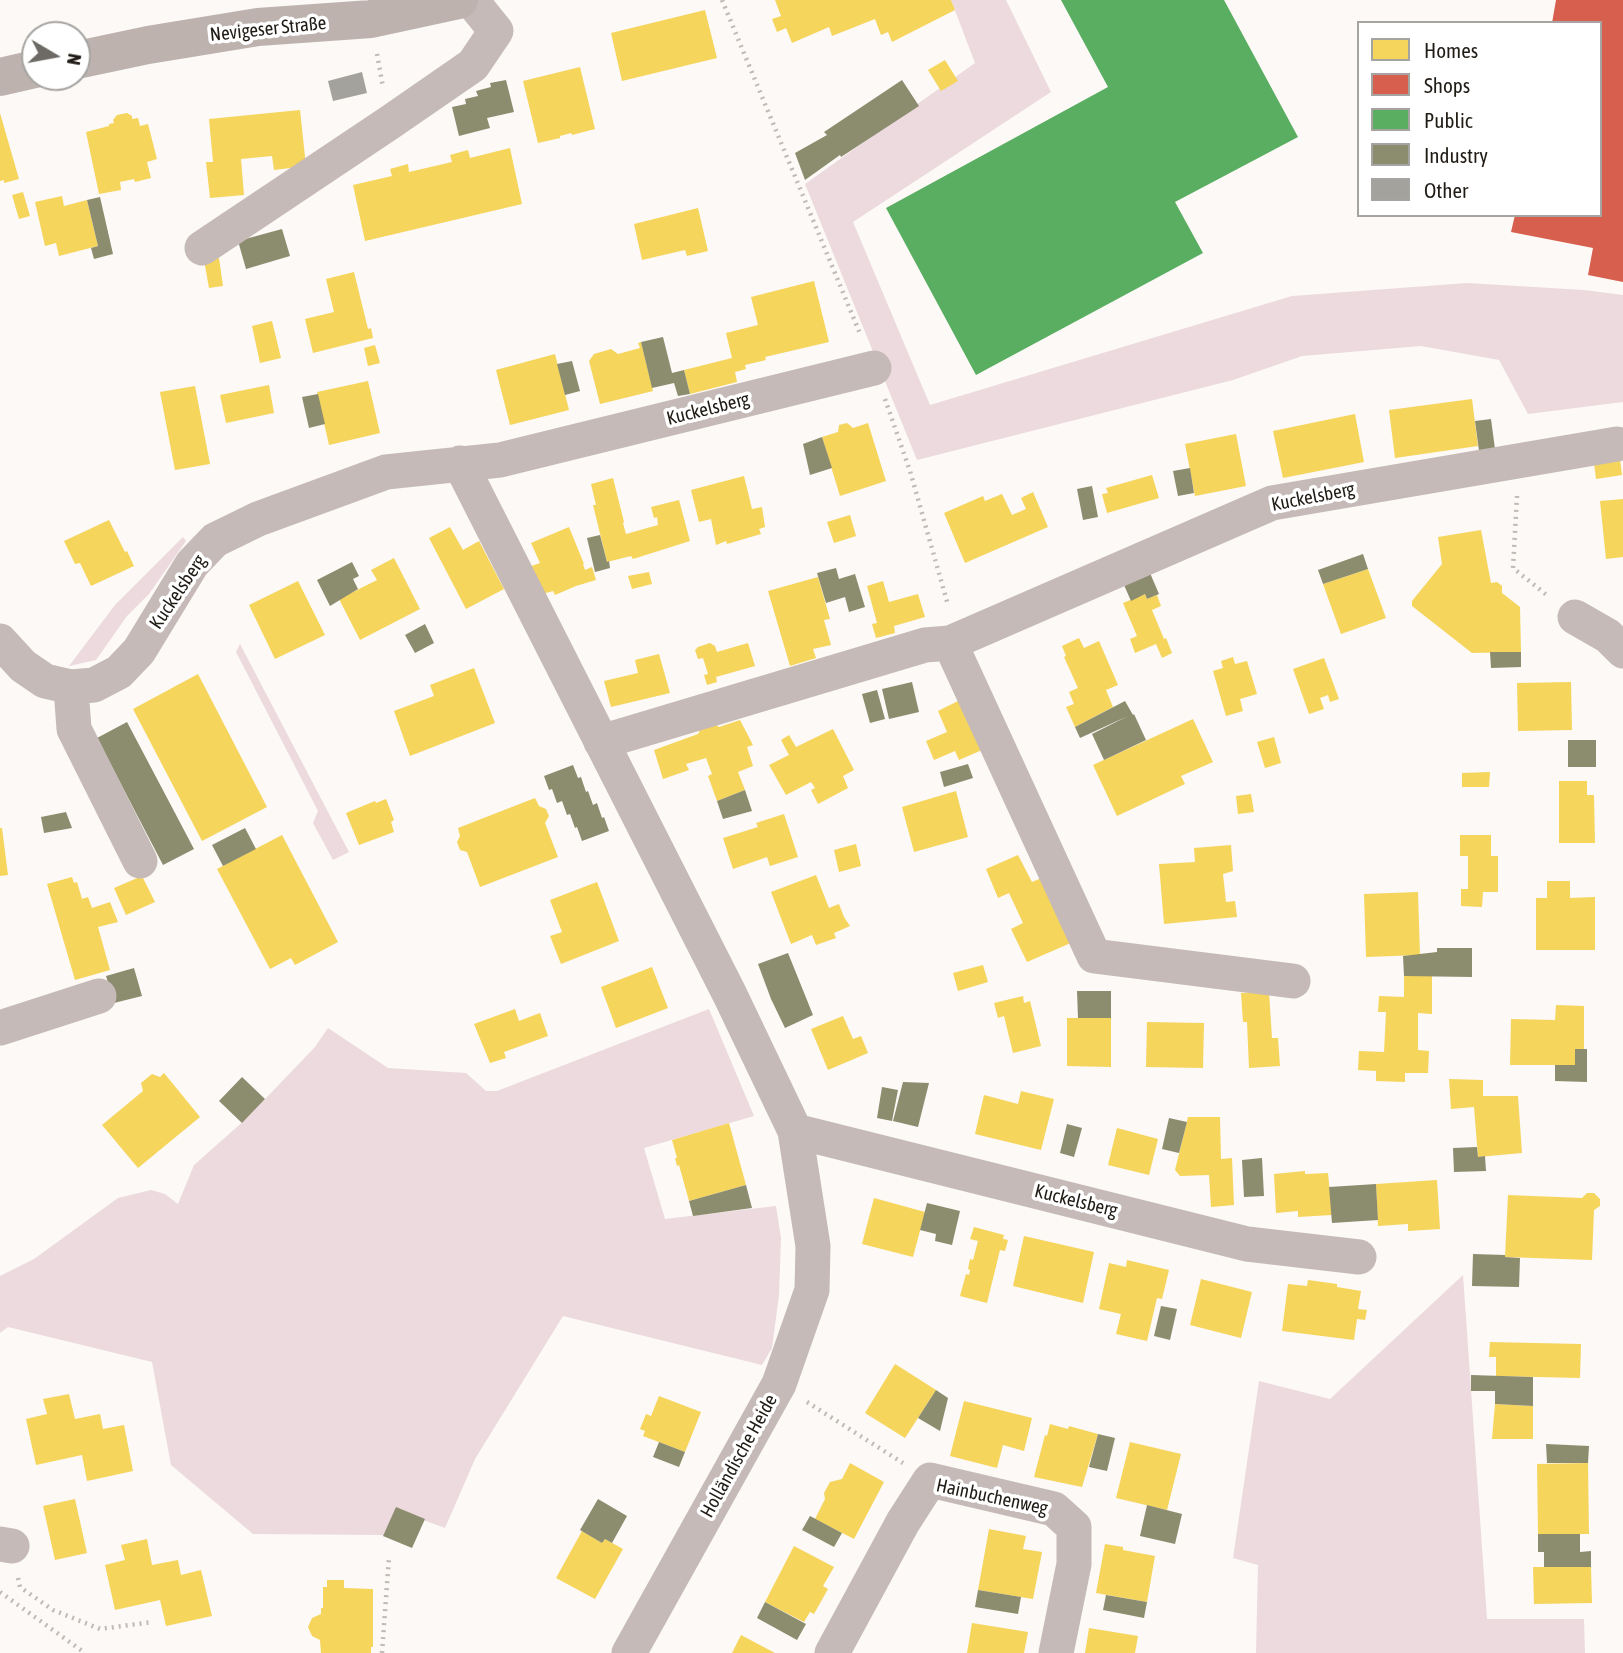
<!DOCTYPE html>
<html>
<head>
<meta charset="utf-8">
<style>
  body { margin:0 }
  #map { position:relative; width:1623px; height:1653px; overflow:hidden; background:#fcf9f6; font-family:"Asap Condensed",sans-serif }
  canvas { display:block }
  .legend { position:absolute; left:1357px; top:21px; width:245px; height:196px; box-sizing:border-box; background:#fff; border:2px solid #a6a4a1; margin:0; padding:9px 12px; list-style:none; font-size:21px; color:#201b15 }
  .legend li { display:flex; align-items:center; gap:14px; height:35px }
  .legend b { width:35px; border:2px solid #a6a4a1 }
  .north { position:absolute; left:21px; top:21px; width:70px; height:70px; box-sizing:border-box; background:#fff; border:2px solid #a6a4a1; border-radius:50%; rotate:100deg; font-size:19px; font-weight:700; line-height:28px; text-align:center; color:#201b15 }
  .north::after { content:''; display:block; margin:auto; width:24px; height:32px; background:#6d6964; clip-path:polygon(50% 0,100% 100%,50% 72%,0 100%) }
</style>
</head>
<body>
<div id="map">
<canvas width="1623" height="1653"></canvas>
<ul class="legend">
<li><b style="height:19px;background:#f6d55c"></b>Homes</li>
<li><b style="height:19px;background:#d6604d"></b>Shops</li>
<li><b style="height:19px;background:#5aae61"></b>Public</li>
<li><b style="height:19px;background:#8c8c6e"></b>Industry</li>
<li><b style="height:19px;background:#a3a29d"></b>Other</li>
</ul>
<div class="north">N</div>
</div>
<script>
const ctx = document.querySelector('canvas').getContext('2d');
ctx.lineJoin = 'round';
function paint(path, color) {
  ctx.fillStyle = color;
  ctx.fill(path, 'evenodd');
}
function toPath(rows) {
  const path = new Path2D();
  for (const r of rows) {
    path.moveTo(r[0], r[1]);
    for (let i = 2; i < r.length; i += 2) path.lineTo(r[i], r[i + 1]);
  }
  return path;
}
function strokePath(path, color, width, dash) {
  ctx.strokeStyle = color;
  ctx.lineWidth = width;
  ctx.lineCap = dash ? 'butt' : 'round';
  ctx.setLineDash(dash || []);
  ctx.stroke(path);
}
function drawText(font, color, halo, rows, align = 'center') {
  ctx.font = font + ' "Asap Condensed",sans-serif';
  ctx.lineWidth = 7;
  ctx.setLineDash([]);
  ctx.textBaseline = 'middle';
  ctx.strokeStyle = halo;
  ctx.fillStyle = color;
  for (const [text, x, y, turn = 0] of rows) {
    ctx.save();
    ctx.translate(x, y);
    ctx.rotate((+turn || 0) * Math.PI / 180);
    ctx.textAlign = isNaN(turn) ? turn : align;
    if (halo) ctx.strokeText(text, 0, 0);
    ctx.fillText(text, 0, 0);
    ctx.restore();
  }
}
paint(toPath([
  [951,0,1006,0,1051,92,853,222,930,405,1292,296,1467,283,1584,290,1623,295,1623,402,1528,414,1499,360,1421,346,1302,356,1233,380,917,460,805,184,975,63],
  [183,537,186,541,149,594,127,616,96,660,69,666,115,605],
  [240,644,349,852,333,860,313,823,318,811,236,652],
  [709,1009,754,1116,644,1148,665,1219,776,1206,781,1238,779,1295,772,1348,762,1365,563,1316,475,1459,445,1528,396,1510,384,1535,253,1534,171,1465,152,1362,8,1327,0,1333,0,1276,34,1259,118,1198,151,1190,165,1194,178,1204,194,1165,246,1119,315,1047,328,1028,388,1068,466,1073,486,1091,497,1091],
  [1463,1275,1487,1619,1584,1619,1585,1653,1256,1653,1258,1565,1233,1558,1259,1381,1330,1399]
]), '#ecdade');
paint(toPath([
  [775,0,951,0,955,10,892,42,888,32,881,35,875,19,832,36,829,27,792,43,786,28,777,32,772,19,781,16],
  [705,10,717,58,622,81,611,33],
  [945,60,958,81,941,91,928,70],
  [580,67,595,129,572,135,571,133,560,136,560,138,538,143,523,81],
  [300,110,306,166,274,170,272,156,241,159,244,195,210,198,206,162,213,162,209,119],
  [0,113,19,179,4,183,4,180,0,181],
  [127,113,132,116,132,119,138,118,140,126,148,124,157,159,147,162,151,178,135,182,134,179,120,182,121,190,99,194,86,132,109,126,109,124,114,123,113,120,117,115],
  [510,148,522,204,365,241,353,185,392,176,390,169,408,164,409,172,452,162,450,155,468,150,470,158],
  [23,192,30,216,19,219,12,195],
  [62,196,64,206,87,200,98,246,59,256,56,243,45,246,35,202],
  [698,208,708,251,687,256,685,250,642,260,634,224],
  [219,258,223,286,209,288,204,260],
  [354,272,368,329,371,328,373,338,313,353,305,319,334,312,326,279],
  [814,281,829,342,765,357,766,360,745,365,746,369,735,372,737,382,690,394,684,370,732,358,726,333,758,325,751,297],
  [272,321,281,358,260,363,252,326],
  [641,342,653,391,600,404,589,361,594,354,611,349,618,354,640,348,638,343],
  [375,345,380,363,368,366,364,348],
  [555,354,569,410,510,425,496,370],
  [368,381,380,433,329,445,317,392],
  [269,385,274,413,226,423,220,395],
  [195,386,210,464,175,470,160,392],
  [1472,399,1478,446,1395,458,1389,410],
  [1355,414,1364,462,1283,478,1273,431],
  [847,423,853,428,868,423,886,481,840,496,822,437,838,432,839,425],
  [1236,434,1246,486,1195,496,1185,444],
  [1620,459,1622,475,1596,479,1594,463],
  [1152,475,1159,498,1107,513,1102,494,1108,493,1106,488],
  [744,476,752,509,762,507,765,527,759,529,761,534,727,544,726,541,716,545,711,519,699,522,691,490],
  [613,478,624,522,623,523,626,534,658,525,657,517,654,518,651,507,679,500,690,541,633,559,631,556,607,562,593,505,596,505,591,484],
  [1033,492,1048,527,965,563,944,513,983,496,985,501,1002,494,1012,515,1026,509,1021,498],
  [1623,499,1623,557,1606,559,1600,501],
  [850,515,856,536,834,543,827,522],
  [109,520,125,552,127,551,134,566,91,586,80,563,75,564,64,541],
  [450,527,463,550,479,541,504,589,466,609,429,538],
  [569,527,584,564,583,564,585,570,592,567,596,580,576,586,555,595,553,591,539,595,526,568,540,563,531,543],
  [1481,530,1491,583,1497,582,1502,586,1502,593,1520,607,1521,652,1472,653,1412,606,1412,601,1442,564,1438,537],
  [394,558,420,609,360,640,339,599,377,580,371,570],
  [1368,569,1386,618,1341,634,1323,584],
  [649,572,652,584,632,589,628,576],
  [818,577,830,619,824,620,831,645,813,649,816,658,790,666,768,591],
  [298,581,325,635,275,659,249,605],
  [883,581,889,602,918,594,925,617,894,626,895,633,876,638,872,624,877,623,867,586],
  [1145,594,1147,599,1157,595,1161,606,1152,610,1164,639,1166,638,1172,653,1162,658,1156,644,1135,653,1130,639,1137,636,1123,603],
  [1079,638,1084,648,1099,641,1118,685,1106,690,1113,707,1075,727,1066,707,1074,704,1069,692,1078,688,1064,657,1066,656,1062,646],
  [710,643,715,646,717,652,748,643,755,666,716,677,717,682,707,685,704,675,708,674,703,658,698,659,695,650,698,647],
  [659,654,670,693,611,707,604,681,638,673,635,660],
  [1233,657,1235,664,1247,661,1257,694,1240,699,1243,711,1226,716,1213,671,1223,668,1221,661],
  [1324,658,1339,699,1330,702,1328,695,1320,698,1324,709,1309,714,1293,669],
  [474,668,495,723,410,756,394,711,434,696,430,685],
  [198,674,267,807,202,841,133,709],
  [1571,682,1572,730,1518,731,1517,683],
  [960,700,982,750,959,760,955,751,934,760,926,741,947,732,938,711],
  [1193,719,1213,762,1181,776,1185,784,1117,816,1093,765],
  [740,720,753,745,747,747,753,766,738,772,745,790,717,801,708,776,712,774,706,758,686,764,689,770,663,779,654,750,698,734,700,730,715,724,719,727],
  [833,729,854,770,843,776,848,788,818,804,811,790,815,788,811,782,786,795,769,765,789,755,781,740,789,735,796,747],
  [1274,737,1281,763,1265,768,1257,742],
  [1490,772,1489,787,1462,787,1462,773],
  [1559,781,1587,781,1587,795,1594,795,1595,843,1559,843],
  [956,791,968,837,914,852,902,807],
  [1251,794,1254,812,1238,814,1236,796],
  [535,798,539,806,546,809,549,816,545,823,558,857,480,887,467,852,460,850,457,842,460,836,458,828],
  [386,799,394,820,391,822,394,832,359,845,346,813,375,801,376,803],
  [784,814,798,857,770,866,767,857,733,869,723,838,758,827,756,823],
  [0,828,2,828,8,875,0,876],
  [282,835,338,942,295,965,291,958,270,969,217,869],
  [1460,835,1491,835,1491,856,1498,856,1498,892,1483,892,1482,907,1461,906,1461,889,1468,889,1468,856,1460,856],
  [856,844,861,866,839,872,834,850],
  [1231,845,1233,871,1223,874,1226,902,1235,901,1237,917,1164,924,1159,864,1195,862,1194,848],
  [1018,855,1032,882,1044,877,1073,942,1027,962,1011,929,1023,923,1009,893,998,898,986,869],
  [816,875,829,908,839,904,844,917,850,926,834,933,836,938,816,945,812,935,791,944,771,892],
  [142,876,155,902,126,915,114,888],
  [72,877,74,883,77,882,82,899,88,897,92,908,110,902,118,922,98,927,110,970,75,980,47,884],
  [1547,881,1570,881,1570,898,1595,897,1595,950,1536,950,1536,898,1547,898],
  [597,882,619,941,561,964,550,936,562,932,550,900],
  [1418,892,1420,955,1366,957,1364,894],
  [983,965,988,982,958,991,953,973],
  [652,967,668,1008,616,1028,601,987],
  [1404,976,1432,976,1432,1014,1418,1013,1418,1050,1429,1051,1428,1073,1405,1073,1405,1082,1376,1081,1376,1071,1358,1070,1359,1051,1384,1052,1386,1012,1378,1012,1379,996,1404,997],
  [1269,992,1272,1038,1278,1038,1280,1066,1249,1068,1247,1022,1243,1022,1241,993],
  [1023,996,1024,1003,1030,1001,1041,1046,1013,1053,1004,1016,998,1018,994,1003],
  [1556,1005,1584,1006,1584,1049,1575,1049,1575,1065,1510,1065,1511,1019,1555,1020],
  [515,1009,519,1021,540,1013,548,1036,504,1052,506,1058,490,1063,474,1024],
  [843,1016,853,1039,861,1036,868,1053,828,1070,811,1029],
  [1067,1018,1111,1018,1111,1067,1067,1066],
  [1147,1022,1204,1023,1203,1068,1146,1067],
  [164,1073,200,1117,138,1168,102,1125,143,1091,141,1083,152,1074,160,1077],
  [1449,1079,1483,1080,1483,1096,1518,1096,1522,1153,1478,1157,1474,1107,1451,1109],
  [1021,1091,1054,1099,1041,1150,975,1134,984,1095,1018,1104],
  [1188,1117,1220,1117,1221,1159,1232,1158,1234,1205,1211,1207,1209,1175,1180,1176,1175,1170],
  [729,1123,746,1185,689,1201,679,1165,677,1166,675,1158,677,1158,672,1140],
  [1117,1128,1158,1139,1149,1175,1108,1165],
  [1305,1171,1305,1174,1328,1173,1332,1215,1298,1217,1298,1211,1276,1213,1274,1174],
  [1437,1180,1440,1229,1408,1231,1408,1224,1378,1226,1376,1184],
  [1587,1193,1594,1193,1600,1199,1600,1206,1594,1210,1592,1260,1505,1257,1508,1195,1582,1198],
  [874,1198,925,1212,913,1257,862,1244],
  [974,1227,1004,1235,1003,1239,1008,1240,1005,1251,1000,1250,987,1303,960,1296,966,1274,969,1275,970,1270,968,1269,970,1259,973,1260,978,1241,970,1239],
  [1024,1236,1094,1252,1083,1303,1013,1286],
  [1127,1260,1169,1270,1162,1299,1157,1298,1147,1341,1116,1334,1121,1314,1099,1309,1109,1263,1126,1267],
  [1201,1279,1252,1292,1241,1338,1190,1325],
  [1308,1280,1337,1284,1337,1287,1361,1291,1358,1309,1367,1310,1365,1320,1357,1319,1354,1340,1282,1331,1288,1284,1307,1286],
  [1490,1342,1581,1344,1580,1378,1496,1376,1496,1357,1489,1357],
  [895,1364,936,1390,905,1438,865,1413],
  [69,1394,75,1419,100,1414,103,1429,124,1425,133,1471,87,1481,82,1455,36,1465,26,1419,47,1414,43,1399],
  [659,1396,701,1412,685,1452,643,1436,645,1431,640,1429,646,1414,651,1416],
  [964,1401,1032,1418,1024,1451,1003,1445,997,1468,950,1456],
  [1495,1404,1533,1406,1533,1439,1492,1439],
  [1050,1424,1068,1429,1069,1426,1098,1434,1082,1487,1034,1477,1045,1435,1047,1436],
  [1130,1442,1181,1454,1167,1510,1116,1498],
  [850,1463,884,1482,854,1539,815,1519,825,1499,824,1493,830,1482,842,1479],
  [1588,1463,1589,1534,1538,1534,1537,1464],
  [75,1499,87,1553,55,1560,43,1506],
  [989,1529,1026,1536,1023,1549,1042,1552,1033,1599,978,1590],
  [582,1531,602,1543,605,1539,623,1549,595,1599,556,1578],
  [147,1539,152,1565,178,1560,181,1575,201,1570,212,1616,166,1626,160,1600,115,1610,105,1565,125,1560,121,1545],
  [1105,1544,1123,1547,1123,1550,1155,1556,1147,1602,1096,1593],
  [794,1546,834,1567,823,1586,828,1589,814,1614,810,1612,804,1622,765,1602],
  [1533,1567,1591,1567,1592,1603,1534,1604],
  [327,1580,344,1580,344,1588,373,1589,373,1647,371,1647,371,1653,321,1653,320,1640,312,1636,308,1627,312,1618,321,1614,321,1608,323,1608,323,1587,327,1587],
  [972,1623,1028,1632,1024,1653,967,1653],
  [1089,1628,1138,1636,1135,1653,1085,1653],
  [741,1635,775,1653,732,1653]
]), '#f6d55c');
paint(toPath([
  [1556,0,1623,0,1623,282,1588,275,1593,248,1511,232,1515,215,1600,215,1600,23,1552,23]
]), '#d6604d');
paint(toPath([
  [1061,0,1224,0,1298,137,1175,202,1203,253,976,375,886,208,1108,87]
]), '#5aae61');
paint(toPath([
  [506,80,514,112,487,118,490,128,459,136,452,107,466,104,465,99,478,96,476,91,491,87,490,83],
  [902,80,919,106,841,157,840,155,805,180,795,153,827,135,824,132],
  [100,197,113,254,94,259,91,248,98,246,87,200],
  [282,229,290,256,246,269,238,241],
  [663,337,672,373,684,370,690,394,678,396,674,383,652,388,641,342],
  [572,361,580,391,565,395,557,364],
  [318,394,325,424,309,428,302,397],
  [1491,419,1495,449,1479,451,1475,421],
  [822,437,832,468,810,475,803,444],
  [1190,468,1194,493,1178,496,1173,471],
  [1092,486,1098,517,1083,520,1077,489],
  [600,535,607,562,609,561,610,568,595,572,587,538],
  [1363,554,1368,569,1323,584,1318,570],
  [352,562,359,576,353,579,358,589,330,606,317,580],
  [836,568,839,579,855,574,865,607,849,612,845,597,826,603,817,573],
  [1150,573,1159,594,1147,599,1145,594,1131,601,1124,585],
  [425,624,434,643,415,653,405,635],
  [1490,652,1521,652,1521,667,1491,668],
  [912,682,919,712,889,719,882,689],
  [877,690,885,719,870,723,862,694],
  [1125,701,1133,715,1134,714,1146,740,1104,760,1092,734,1128,716,1080,738,1075,727],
  [127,722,194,849,163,865,97,738],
  [1568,740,1596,740,1596,767,1568,767],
  [968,764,973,778,944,787,940,772],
  [573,765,578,778,581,777,586,792,588,791,593,805,597,803,602,818,604,817,609,831,582,841,577,827,575,828,570,814,567,815,562,801,557,803,552,789,549,790,544,776],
  [745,790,752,811,723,819,717,801],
  [66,812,72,828,44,833,41,817],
  [245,828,256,849,223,866,212,845],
  [1437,948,1472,948,1472,977,1404,976,1403,956,1437,952],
  [788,953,813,1015,785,1028,771,999,758,964],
  [134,968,142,996,114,1003,106,976],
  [1077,991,1111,991,1111,1018,1078,1018],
  [1575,1049,1587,1049,1587,1082,1555,1081,1555,1065,1575,1065],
  [242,1077,265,1099,242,1123,219,1101],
  [903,1082,929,1083,918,1127,893,1121],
  [882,1087,898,1090,892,1121,877,1118],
  [1169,1118,1187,1122,1179,1153,1162,1149],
  [1067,1124,1082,1128,1074,1157,1060,1153],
  [1477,1147,1478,1157,1485,1156,1486,1171,1454,1172,1453,1148],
  [1262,1158,1264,1196,1244,1197,1242,1160],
  [1376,1184,1378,1220,1332,1223,1329,1187],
  [746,1185,752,1208,693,1216,689,1201],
  [927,1203,960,1211,952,1245,935,1241,936,1234,920,1230],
  [1473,1254,1505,1255,1505,1257,1520,1258,1519,1287,1472,1286],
  [1161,1306,1177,1309,1170,1340,1154,1336],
  [1471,1375,1533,1377,1533,1406,1495,1404,1495,1391,1471,1391],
  [936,1390,948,1398,940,1431,918,1418],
  [1098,1434,1115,1438,1107,1471,1089,1467],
  [659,1442,685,1452,679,1467,653,1457],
  [1546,1444,1589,1446,1588,1463,1547,1463],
  [598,1499,627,1516,612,1543,605,1539,602,1543,580,1530],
  [1147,1505,1182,1514,1175,1544,1140,1536],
  [396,1507,425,1519,412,1548,383,1536],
  [810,1516,842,1533,834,1547,802,1530],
  [1538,1534,1580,1534,1580,1552,1591,1551,1591,1567,1544,1567,1544,1552,1538,1552],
  [978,1590,1021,1597,1018,1614,975,1607],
  [1106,1595,1147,1602,1144,1618,1103,1610],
  [765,1602,806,1624,797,1640,757,1618]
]), '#8c8c6e');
paint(toPath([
  [362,72,367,93,333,101,328,81]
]), '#a3a29d');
strokePath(toPath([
  [722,0,861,336],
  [377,54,383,87],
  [885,399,910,471,948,605],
  [1517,496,1513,568,1548,596],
  [807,1402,903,1463],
  [18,1578,20,1587,53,1610,100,1629,152,1622],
  [0,1592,85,1653],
  [382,1653,389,1557]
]), '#c0bab7', 4.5, [2, 5]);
strokePath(toPath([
  [202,248,389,123,473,65,496,31,471,0],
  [460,463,730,995,795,1131,1247,1244,1359,1257],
  [1575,617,1608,636,1623,651],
  [0,641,23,666,45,681,71,687,94,685,119,672,139,651,192,564,215,540,258,519,386,472,500,460,874,368],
  [950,643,1094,956,1293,981],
  [71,687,74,729,140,861],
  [601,742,925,645,950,643,1272,503,1617,444],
  [0,1028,99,996],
  [0,1544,12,1546],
  [629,1653,779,1384,812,1290,813,1246,795,1131],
  [832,1653,903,1522,930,1480,1054,1509,1074,1527,1074,1564,1056,1653]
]), '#c5bab7', 35);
strokePath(toPath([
  [77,60,148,45,258,27,371,19,459,0],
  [0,77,35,69]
]), '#bdb2ae', 38);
drawText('19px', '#201b15', '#fff', [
  ["Nevigeser Straße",268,29,-6],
  ["Kuckelsberg",708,409,-14],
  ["Kuckelsberg",1313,497,-11],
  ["Kuckelsberg",178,592,-56],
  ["Kuckelsberg",1076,1201,14],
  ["Holländische Heide",739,1456,-61],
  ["Hainbuchenweg",992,1497,12]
]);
</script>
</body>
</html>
